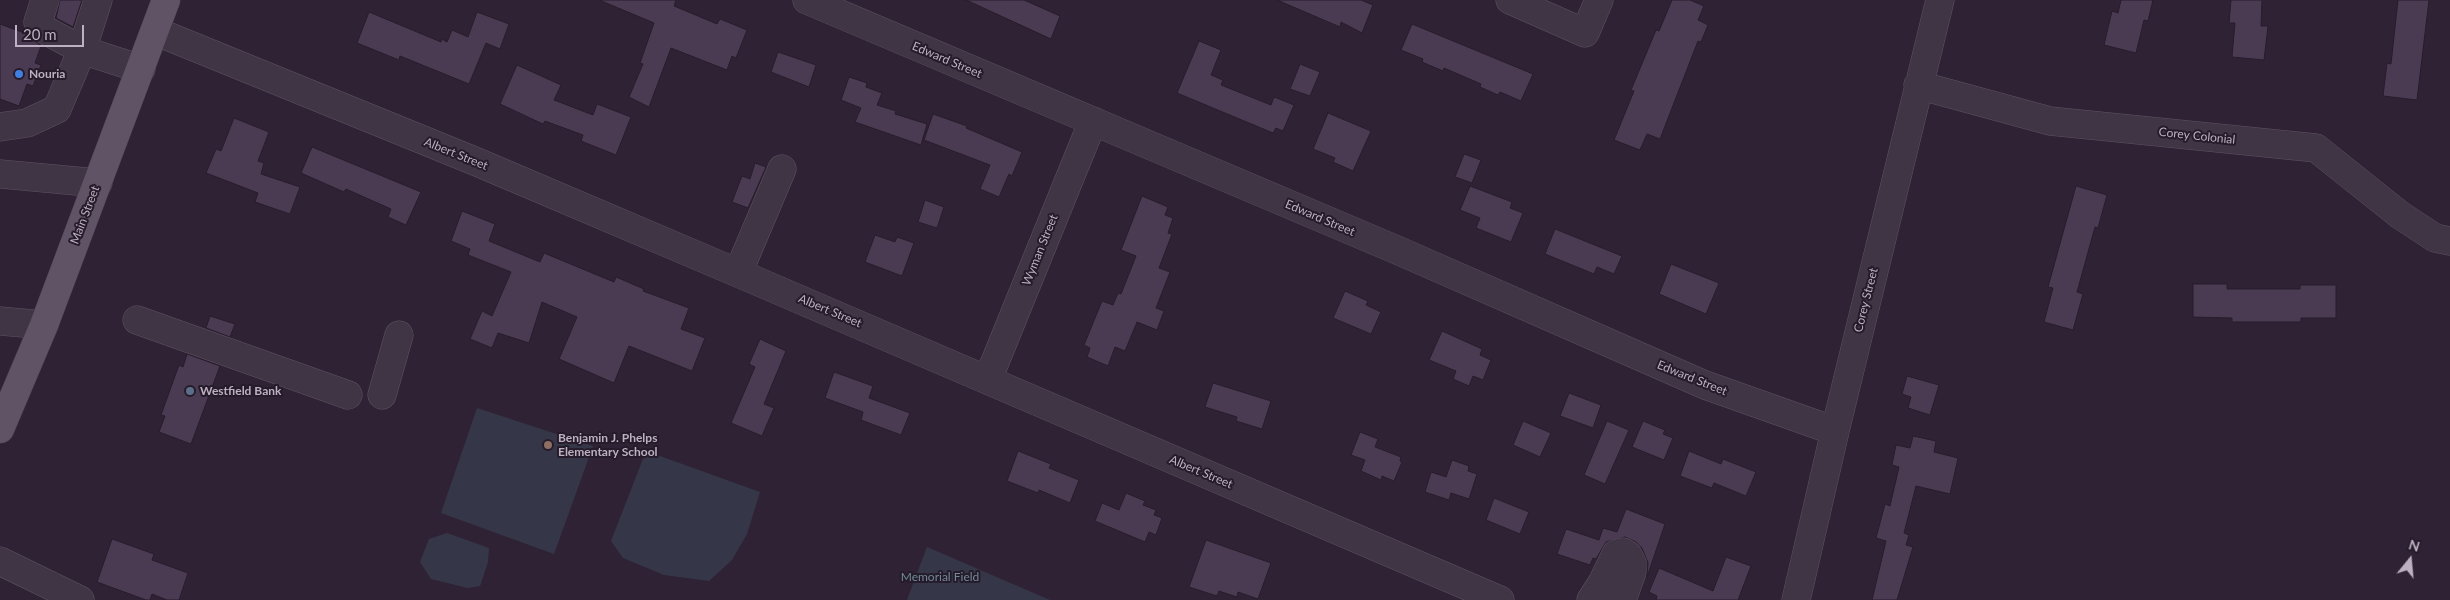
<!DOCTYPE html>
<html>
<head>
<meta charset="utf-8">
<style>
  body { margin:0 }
  #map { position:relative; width:2450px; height:600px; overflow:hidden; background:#2f2235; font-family:Lato,sans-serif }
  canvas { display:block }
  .north { position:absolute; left:2385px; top:535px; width:50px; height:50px; -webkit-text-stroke:4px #251b2a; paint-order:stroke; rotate:17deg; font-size:14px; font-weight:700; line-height:20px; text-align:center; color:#bdb0c2 }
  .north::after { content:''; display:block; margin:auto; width:18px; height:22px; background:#bdb0c2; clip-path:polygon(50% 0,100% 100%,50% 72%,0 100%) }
  .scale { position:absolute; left:15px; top:25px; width:69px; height:22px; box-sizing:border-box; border:2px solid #bdb0c2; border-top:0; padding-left:6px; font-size:15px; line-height:18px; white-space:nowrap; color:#bdb0c2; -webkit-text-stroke:4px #251b2a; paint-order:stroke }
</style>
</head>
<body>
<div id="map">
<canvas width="2450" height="600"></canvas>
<div class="north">N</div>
<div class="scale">20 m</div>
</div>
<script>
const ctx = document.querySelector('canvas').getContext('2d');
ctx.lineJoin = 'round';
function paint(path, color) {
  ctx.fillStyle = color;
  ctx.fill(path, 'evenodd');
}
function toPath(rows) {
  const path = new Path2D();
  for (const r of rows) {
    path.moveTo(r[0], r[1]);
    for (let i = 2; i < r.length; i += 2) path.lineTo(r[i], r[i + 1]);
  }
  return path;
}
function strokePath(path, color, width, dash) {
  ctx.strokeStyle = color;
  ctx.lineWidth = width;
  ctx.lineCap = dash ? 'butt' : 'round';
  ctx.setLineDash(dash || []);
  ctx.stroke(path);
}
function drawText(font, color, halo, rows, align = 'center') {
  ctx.font = font + ' Lato,sans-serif';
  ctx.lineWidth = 4;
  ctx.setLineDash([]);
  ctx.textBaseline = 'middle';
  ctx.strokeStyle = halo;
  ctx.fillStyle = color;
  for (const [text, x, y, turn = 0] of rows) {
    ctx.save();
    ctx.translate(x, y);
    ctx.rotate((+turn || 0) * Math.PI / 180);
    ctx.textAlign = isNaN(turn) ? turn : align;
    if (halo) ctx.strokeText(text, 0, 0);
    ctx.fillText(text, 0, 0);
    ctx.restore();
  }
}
paint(toPath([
  [477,408,593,446,554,554,441,513],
  [646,451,760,492,747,534,732,560,709,581,664,575,623,558,611,541],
  [447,533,489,548,488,562,480,586,468,588,431,579,420,562,429,539],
  [927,547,1050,600,907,600]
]), '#353748');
const building = toPath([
  [60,0,82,0,73,27,56,18,60,0],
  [599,0,676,0,674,6,717,24,720,19,747,30,736,58,732,56,727,70,671,48,649,107,629,97,643,64,640,63,654,23,599,0],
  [966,0,1024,0,1060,16,1051,39,966,0],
  [1277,0,1361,0,1373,5,1362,33,1341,22,1340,27,1277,0],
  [1672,0,1690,0,1704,6,1698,20,1708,25,1701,42,1698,41,1660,139,1647,134,1640,150,1614,140,1634,91,1631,90,1656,30,1659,31,1672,0],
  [2121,0,2153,0,2148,21,2144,20,2136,53,2104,45,2112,11,2118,13,2121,0],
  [2231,0,2262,0,2261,26,2268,26,2264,60,2232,57,2235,23,2229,23,2231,0],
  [2398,0,2429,0,2417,100,2383,96,2387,63,2391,64,2398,0],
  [369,12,441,42,442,39,447,42,452,30,468,37,477,12,509,24,500,49,486,43,469,84,400,56,399,60,357,43,369,12],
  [0,24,27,34,41,46,35,63,41,65,33,86,27,84,19,106,0,99,0,24],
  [1412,24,1533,74,1521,101,1500,92,1498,95,1480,87,1481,84,1444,68,1443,71,1422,62,1423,59,1401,50,1412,24],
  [1199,41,1221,50,1211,75,1223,80,1221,85,1271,105,1274,97,1294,105,1283,131,1276,128,1273,133,1177,93,1199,41],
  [778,52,816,65,809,87,771,72,778,52],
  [1300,64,1320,72,1310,96,1290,89,1300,64],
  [517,65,561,85,554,100,593,115,597,104,631,117,616,155,581,141,583,135,545,121,543,124,500,104,517,65],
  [849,77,867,83,866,87,882,93,877,105,896,111,895,114,927,124,921,145,855,122,861,108,841,100,849,77],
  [1328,113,1371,131,1353,171,1333,162,1335,158,1313,149,1328,113],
  [933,114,967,126,966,128,1022,152,1012,176,1009,174,999,197,980,189,990,165,924,140,933,114],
  [234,118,269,132,258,161,264,163,261,174,300,187,290,214,255,202,258,193,206,173,216,149,221,151,234,118],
  [312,147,421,192,406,225,388,217,391,209,346,189,344,192,301,173,312,147],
  [1464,154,1481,160,1472,183,1455,177,1464,154],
  [755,163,766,167,748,208,732,202,742,176,750,179,755,163],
  [1470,186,1512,202,1510,208,1523,213,1511,242,1476,228,1480,218,1460,210,1470,186],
  [2076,186,2107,195,2098,228,2095,227,2077,292,2083,294,2073,330,2044,322,2053,288,2048,287,2076,186],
  [1142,196,1168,207,1165,215,1173,218,1168,233,1172,234,1159,268,1170,272,1156,308,1164,311,1157,330,1137,322,1125,351,1115,347,1108,366,1087,357,1090,348,1084,345,1102,301,1113,305,1118,293,1121,294,1136,256,1121,250,1142,196],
  [925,200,944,207,937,228,918,222,925,200],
  [462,211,495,224,489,241,540,262,544,253,614,282,616,277,644,289,643,291,689,308,681,329,705,338,692,371,629,346,614,383,559,359,577,317,542,302,529,343,498,333,492,348,470,339,482,311,492,316,511,272,468,255,470,249,451,241,462,211],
  [1555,229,1622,256,1614,274,1597,267,1594,274,1545,254,1555,229],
  [875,235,895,242,897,237,914,243,902,276,865,262,875,235],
  [1671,264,1719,283,1706,314,1659,294,1671,264],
  [2193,284,2227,284,2227,289,2300,289,2300,285,2336,285,2336,318,2301,318,2301,322,2232,322,2232,318,2193,317,2193,284],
  [1345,291,1368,301,1366,305,1381,312,1371,334,1333,318,1345,291],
  [210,316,235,324,230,337,206,328,210,316],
  [1442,331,1482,349,1480,355,1491,360,1483,380,1473,376,1469,386,1453,379,1456,371,1429,360,1442,331],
  [760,339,786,351,764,404,774,408,762,436,731,423,755,367,749,364,760,339],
  [187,354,220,366,191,444,159,432,165,416,161,415,179,365,183,367,187,354],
  [834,372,873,386,869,398,910,413,901,435,861,420,863,412,825,398,834,372],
  [1907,376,1939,385,1930,415,1908,408,1911,397,1902,394,1907,376],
  [1213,383,1271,401,1262,429,1236,421,1237,417,1205,407,1213,383],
  [1569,393,1601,405,1593,428,1560,416,1569,393],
  [1523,421,1551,433,1540,457,1513,445,1523,421],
  [1607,421,1629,430,1605,484,1584,475,1607,421],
  [1643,421,1665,430,1663,434,1673,438,1664,460,1632,447,1643,421],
  [1360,432,1378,439,1375,447,1401,457,1400,461,1402,462,1394,481,1382,476,1381,480,1361,471,1365,460,1351,455,1360,432],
  [1913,436,1936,441,1934,452,1958,458,1950,494,1916,486,1904,533,1909,535,1906,545,1913,547,1897,600,1872,600,1886,541,1876,538,1885,504,1890,506,1899,467,1892,465,1896,445,1910,448,1913,436],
  [1018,451,1051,464,1049,468,1079,480,1070,503,1039,490,1038,493,1007,481,1018,451],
  [1689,451,1721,464,1723,459,1756,472,1746,496,1714,483,1712,488,1680,476,1689,451],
  [1452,460,1469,466,1468,471,1477,474,1469,499,1451,493,1449,500,1425,492,1431,472,1446,477,1452,460],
  [1126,493,1145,501,1143,505,1156,510,1154,515,1162,518,1156,535,1149,532,1145,542,1095,521,1102,503,1119,510,1126,493],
  [1494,498,1529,512,1520,534,1486,520,1494,498],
  [1626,509,1665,524,1647,577,1648,563,1642,548,1636,542,1625,537,1606,542,1596,559,1593,558,1590,565,1557,554,1566,529,1599,540,1603,528,1617,532,1626,509],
  [112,539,154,554,152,560,188,573,179,600,167,600,152,594,150,600,146,600,97,582,112,539],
  [1206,540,1271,563,1258,599,1238,592,1237,597,1219,591,1217,596,1189,587,1206,540],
  [1726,557,1751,566,1738,600,1656,600,1657,596,1649,592,1659,568,1713,591,1726,557]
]);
paint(building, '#4b3b52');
strokePath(building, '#271d2c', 1);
const minor = toPath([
  [98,0,82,50,141,69],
  [807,0,1397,250,1705,385,1835,431],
  [1510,0,1585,33,1599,0],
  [155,31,477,162,738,273,1500,600],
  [1918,85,2050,121,2316,148,2400,215,2435,238,2450,241],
  [0,127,27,123,57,109,82,50,45,30,38,22,45,0],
  [0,174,98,183],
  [738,273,782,169],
  [137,320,348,395],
  [0,321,44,325],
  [988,379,1093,121],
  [382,395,399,335],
  [0,561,80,600],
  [1591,600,1602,583,1616,554,1623,552,1628,555,1632,563,1632,572,1622,600],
  [1796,600,1835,431,1940,0]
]);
const major = toPath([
  [0,429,44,325,166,0]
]);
strokePath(minor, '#5e5363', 29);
strokePath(major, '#4a3f4f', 29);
strokePath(minor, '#403545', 28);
strokePath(major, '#605365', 28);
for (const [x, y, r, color] of [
  [19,74,5,"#3f7fe0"],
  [190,391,5,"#5c6f8a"],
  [548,445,5,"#8d6e63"]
]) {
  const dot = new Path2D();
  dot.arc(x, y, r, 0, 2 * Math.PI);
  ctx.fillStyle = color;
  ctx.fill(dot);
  strokePath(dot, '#251b2a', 2);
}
drawText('12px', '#bdb0c2', '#251b2a', [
  ["Edward Street",947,60,23],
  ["Corey Colonial",2197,136,6],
  ["Albert Street",456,154,22],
  ["Main Street",85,215,-69],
  ["Edward Street",1320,218,23],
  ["Wyman Street",1040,250,-68],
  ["Corey Street",1866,300,-76],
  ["Albert Street",830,311,23],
  ["Edward Street",1692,378,22],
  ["Albert Street",1201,472,23]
]);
drawText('bold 12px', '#bdb0c2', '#251b2a', [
  ["Nouria",29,74],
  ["Westfield Bank",200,391],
  ["Benjamin J. Phelps",558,438],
  ["Elementary School",558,452]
], 'left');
drawText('12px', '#718996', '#251b2a', [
  ["Memorial Field",940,577]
]);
</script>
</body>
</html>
